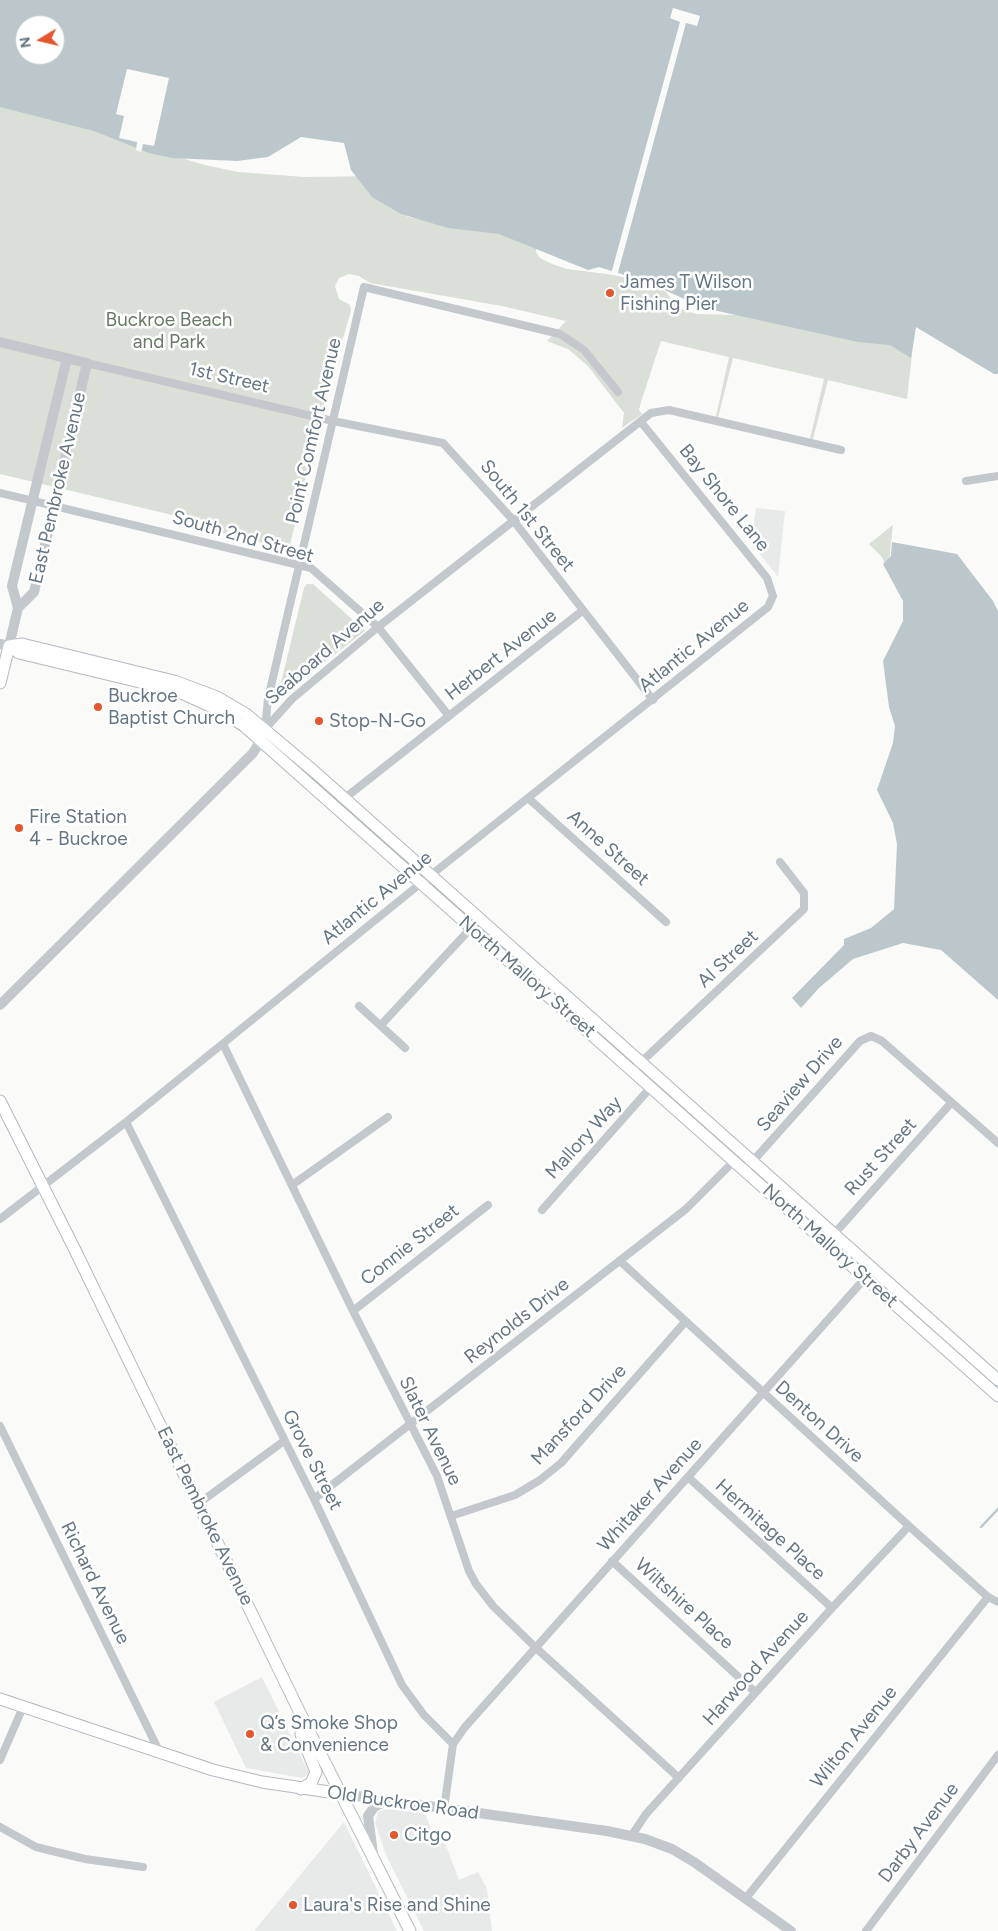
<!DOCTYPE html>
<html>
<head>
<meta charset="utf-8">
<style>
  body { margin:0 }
  #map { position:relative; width:998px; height:1931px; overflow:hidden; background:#fafaf8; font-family:Figtree,sans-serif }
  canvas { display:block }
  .north { position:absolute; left:15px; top:15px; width:50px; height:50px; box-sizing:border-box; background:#fff; border:1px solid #c1c8cd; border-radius:50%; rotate:261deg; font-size:14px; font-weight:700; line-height:20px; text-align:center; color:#657683 }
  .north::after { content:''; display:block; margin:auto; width:18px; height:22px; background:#e4572e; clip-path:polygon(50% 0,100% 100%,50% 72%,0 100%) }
</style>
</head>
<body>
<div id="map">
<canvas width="998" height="1931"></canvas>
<div class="north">N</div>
</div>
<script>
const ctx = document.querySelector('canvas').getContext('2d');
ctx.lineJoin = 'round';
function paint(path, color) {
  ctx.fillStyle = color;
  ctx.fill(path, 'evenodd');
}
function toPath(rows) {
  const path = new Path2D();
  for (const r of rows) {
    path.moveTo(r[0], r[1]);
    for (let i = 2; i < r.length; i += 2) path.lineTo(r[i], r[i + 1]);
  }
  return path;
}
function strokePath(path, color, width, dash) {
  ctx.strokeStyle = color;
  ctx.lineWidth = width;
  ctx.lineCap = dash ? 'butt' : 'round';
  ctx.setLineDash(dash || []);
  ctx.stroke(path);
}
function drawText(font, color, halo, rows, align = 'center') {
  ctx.font = font + ' Figtree,sans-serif';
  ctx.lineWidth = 5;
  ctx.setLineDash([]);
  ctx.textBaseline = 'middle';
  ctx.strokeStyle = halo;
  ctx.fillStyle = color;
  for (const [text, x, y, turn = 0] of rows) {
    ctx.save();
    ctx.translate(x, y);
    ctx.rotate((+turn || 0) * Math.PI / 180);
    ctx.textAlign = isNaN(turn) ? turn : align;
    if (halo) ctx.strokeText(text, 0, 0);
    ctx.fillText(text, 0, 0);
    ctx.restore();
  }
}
paint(toPath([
  [756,508,785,511,778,577,751,543],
  [262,1677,309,1773,302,1778,246,1768,214,1702],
  [387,1809,425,1813,434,1837,442,1835,459,1880,478,1872,487,1889,492,1931,424,1931,387,1857,375,1823,378,1812],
  [344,1822,397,1931,254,1931]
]), '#e8e9e9');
paint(toPath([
  [0,103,120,136,161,152,205,165,238,172,305,177,377,176,396,209,408,217,536,239,536,252,540,258,552,264,567,269,614,275,651,284,666,292,678,308,696,314,772,316,915,327,907,399,828,380,812,443,809,443,824,379,733,358,717,422,715,421,729,357,661,341,641,402,639,410,642,414,622,428,624,413,588,366,568,349,547,341,566,321,502,306,370,283,359,276,349,274,339,278,335,286,339,299,350,305,351,311,324,402,289,549,205,529,206,523,0,474],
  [893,525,888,571,882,557,869,544],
  [307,584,313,584,365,631,277,699,304,588]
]), '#dadfd7');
paint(toPath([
  [0,0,998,0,998,374,994,374,916,327,911,358,890,345,858,342,704,308,647,282,599,267,588,270,499,234,448,228,401,214,372,197,351,170,344,143,301,137,268,157,237,161,172,158,149,153,94,131,0,107],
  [25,25,55,25,55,55,25,55],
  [892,542,957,554,993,601,998,611,998,1000,941,950,903,943,853,959,819,988,801,1008,792,998,844,945,844,939,871,928,894,909,897,844,893,823,877,790,893,743,895,726,889,707,883,661,903,621,903,601,883,564,891,556]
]), '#bbc7cb');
paint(toPath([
  [673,8,700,16,697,26,686,23,617,276,611,274,680,22,670,18],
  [127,69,169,78,154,146,143,144,141,152,136,150,137,142,119,138,124,116,116,114]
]), '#fafaf8');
strokePath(toPath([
  [981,1527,998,1509]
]), '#bbc7cb', 2.5);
const secondary = toPath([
  [9,646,19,653,177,691,221,711,244,726,998,1396],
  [9,646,22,644,174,681,217,697,246,714,316,773,998,1380],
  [0,683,9,646],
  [0,1101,75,1250,302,1717,410,1931],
  [0,1699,213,1770,262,1782,343,1794],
  [301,1789,311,1783,316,1772,301,1734,302,1717]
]);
strokePath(secondary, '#b3babf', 13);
strokePath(toPath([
  [87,363,333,421,443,443,513,520,653,700],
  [966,481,998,476],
  [0,493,311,568,378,627,449,716],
  [265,729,268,699,274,673,364,287,560,334,584,350,618,392],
  [265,729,292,699,378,627,651,413,669,410,841,450],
  [345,798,582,611],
  [528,798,666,922],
  [359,1006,405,1048],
  [381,1025,471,928],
  [223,1044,353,1311,437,1476,469,1571,476,1584,493,1606,535,1647,679,1778],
  [638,1065,804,909,804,893,780,862],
  [126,1122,314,1499,402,1685,424,1715,453,1744,444,1809],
  [745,1170,860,1041,871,1036,882,1041,998,1143],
  [292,1185,388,1117],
  [542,1210,651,1087],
  [0,1219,126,1122,431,875,768,607,773,596,767,578,641,422],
  [834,1234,951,1103],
  [620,1261,909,1526,988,1597,998,1602],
  [353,1311,488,1205],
  [0,1426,160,1753],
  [688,1477,832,1608],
  [314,1499,686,1209,734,1161],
  [198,1504,284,1441],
  [451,1516,515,1495,540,1480,561,1463,685,1322],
  [612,1561,755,1692],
  [453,1744,465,1727,867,1276],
  [0,1760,23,1707],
  [0,1827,36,1847,85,1859,143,1867],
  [632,1835,646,1814,832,1608,909,1526],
  [746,1898,988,1597],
  [866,1931,998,1755]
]), '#c3c8cc', 8);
strokePath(toPath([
  [0,342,87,363,34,592,18,608],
  [0,644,9,646,13,629,18,608,12,586,67,358],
  [0,1005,253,753,264,735],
  [343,1794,607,1831,645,1839,672,1849,694,1862,791,1931],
  [373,1854,368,1816,374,1807,386,1801]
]), '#c3c8cc', 10);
strokePath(secondary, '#fff', 11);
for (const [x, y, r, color] of [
  [610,293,5,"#e4572e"],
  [98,707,5,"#e4572e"],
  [319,721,5,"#e4572e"],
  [19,828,5,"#e4572e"],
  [250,1734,5,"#e4572e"],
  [394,1835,5,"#e4572e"],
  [293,1905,5,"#e4572e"]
]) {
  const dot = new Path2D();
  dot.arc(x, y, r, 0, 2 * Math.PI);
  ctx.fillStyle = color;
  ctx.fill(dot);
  strokePath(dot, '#fff', 2);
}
drawText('19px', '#657683', '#fff', [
  ["James T Wilson",620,282],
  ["Fishing Pier",620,304],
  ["Buckroe",108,696],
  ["Baptist Church",108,718],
  ["Stop-N-Go",329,721],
  ["Fire Station",29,817],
  ["4 - Buckroe",29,839],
  ["Q’s Smoke Shop",260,1723],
  ["& Convenience",260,1745],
  ["Citgo",404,1835],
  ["Laura's Rise and Shine",303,1905]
], 'left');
drawText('19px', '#687a64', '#fff', [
  ["Buckroe Beach",169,320],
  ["and Park",169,342]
]);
drawText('19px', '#657683', '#fff', [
  ["1st Street",229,378,13],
  ["Point Comfort Avenue",314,431,-77],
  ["East Pembroke Avenue",58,488,-77],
  ["Bay Shore Lane",724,498,51],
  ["South 1st Street",527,516,51],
  ["South 2nd Street",243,537,16],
  ["Atlantic Avenue",694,646,-39],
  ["Seaboard Avenue",325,652,-41],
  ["Herbert Avenue",501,655,-38],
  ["Anne Street",608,848,42],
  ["Atlantic Avenue",377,898,-39],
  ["Al Street",728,959,-43],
  ["North Mallory Street",527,977,41],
  ["Seaview Drive",800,1084,-49],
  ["Mallory Way",584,1138,-48],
  ["Rust Street",881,1157,-48],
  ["Connie Street",410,1245,-38],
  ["North Mallory Street",830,1246,42],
  ["Reynolds Drive",517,1321,-38],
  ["Mansford Drive",579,1415,-47],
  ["Denton Drive",819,1422,42],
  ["Slater Avenue",430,1431,64],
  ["Grove Street",312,1460,63],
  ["Whitaker Avenue",650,1495,-48],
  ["East Pembroke Avenue",205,1516,64],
  ["Hermitage Place",770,1530,42],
  ["Richard Avenue",95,1583,64],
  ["Wiltshire Place",684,1604,42],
  ["Harwood Avenue",756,1668,-48],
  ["Wilton Avenue",854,1737,-51],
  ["Old Buckroe Road",403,1803,8],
  ["Darby Avenue",919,1833,-53]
]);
</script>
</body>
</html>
